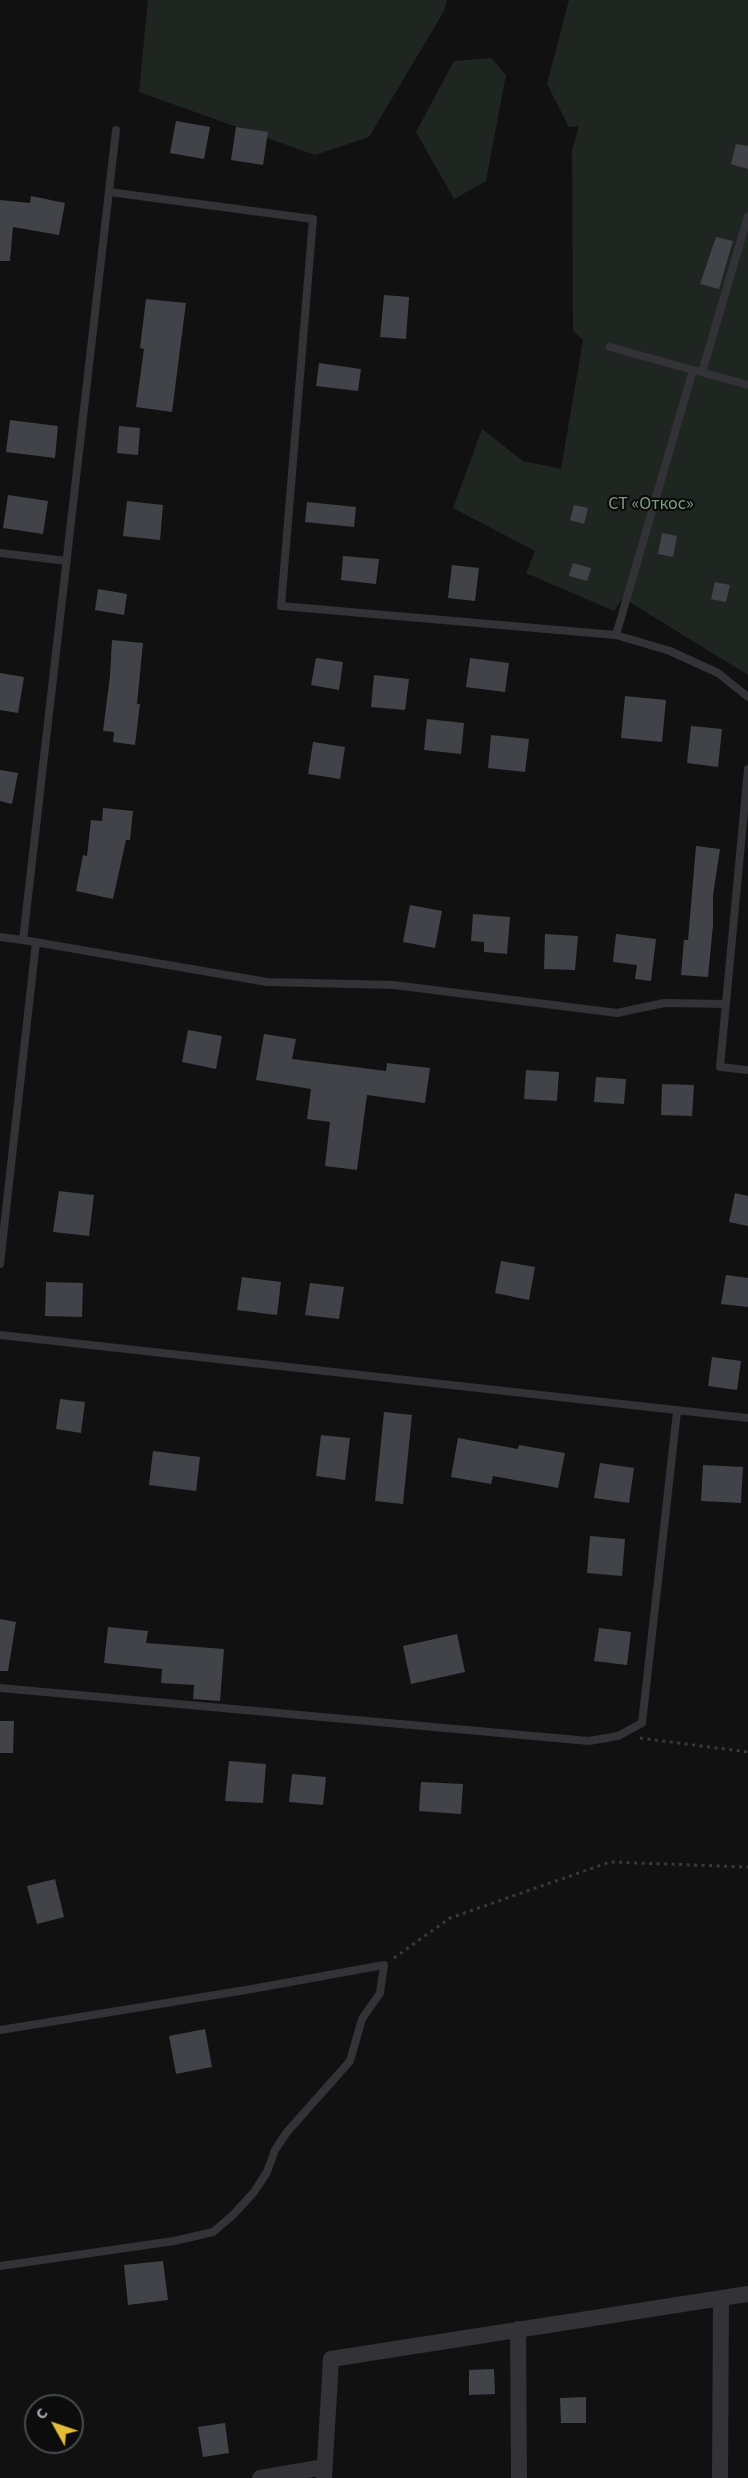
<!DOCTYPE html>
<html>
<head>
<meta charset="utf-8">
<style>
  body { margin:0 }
  #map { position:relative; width:748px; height:2478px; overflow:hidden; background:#111112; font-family:"Source Sans 3",sans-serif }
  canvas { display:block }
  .north { position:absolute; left:24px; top:2394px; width:60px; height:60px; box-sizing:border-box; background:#0c0c0d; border:2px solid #484a4f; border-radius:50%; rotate:310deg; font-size:16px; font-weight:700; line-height:24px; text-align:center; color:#a3a6b2 }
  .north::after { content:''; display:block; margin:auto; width:21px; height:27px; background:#e3bd37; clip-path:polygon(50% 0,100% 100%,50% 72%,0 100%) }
</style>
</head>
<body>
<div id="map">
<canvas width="748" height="2478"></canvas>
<div class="north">С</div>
</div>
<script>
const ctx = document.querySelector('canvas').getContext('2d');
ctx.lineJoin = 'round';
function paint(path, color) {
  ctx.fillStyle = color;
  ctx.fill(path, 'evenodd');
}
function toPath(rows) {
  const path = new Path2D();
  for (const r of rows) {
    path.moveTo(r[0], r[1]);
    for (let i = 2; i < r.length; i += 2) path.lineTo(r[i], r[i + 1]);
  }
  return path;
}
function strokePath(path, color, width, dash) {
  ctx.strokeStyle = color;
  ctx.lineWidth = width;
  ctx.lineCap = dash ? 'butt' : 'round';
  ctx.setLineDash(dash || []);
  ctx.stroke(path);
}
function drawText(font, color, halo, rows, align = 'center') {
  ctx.font = font + ' "Source Sans 3",sans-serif';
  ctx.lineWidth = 4.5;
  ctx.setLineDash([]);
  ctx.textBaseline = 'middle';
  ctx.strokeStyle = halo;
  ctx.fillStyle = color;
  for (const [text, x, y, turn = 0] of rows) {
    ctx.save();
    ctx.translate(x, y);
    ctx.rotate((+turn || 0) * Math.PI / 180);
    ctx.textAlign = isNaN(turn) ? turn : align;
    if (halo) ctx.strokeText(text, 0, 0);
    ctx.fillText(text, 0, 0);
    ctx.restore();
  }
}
paint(toPath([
  [148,0,447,0,444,11,369,137,315,155,139,92],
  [569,0,748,0,748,675,623,598,614,611,526,573,535,551,453,508,482,429,523,461,561,469,583,340,573,331,572,150,579,126,569,127,547,84],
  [491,58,506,75,486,181,454,199,416,132,454,61]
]), '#1f2621');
paint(toPath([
  [176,121,210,127,204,159,170,153],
  [236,127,268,132,263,165,231,160],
  [736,144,748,146,748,169,731,164],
  [31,196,65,203,59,235,13,227,10,261,0,261,0,200,30,203],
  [716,237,733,241,719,289,700,284],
  [384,295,409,297,406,339,380,337],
  [146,299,186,303,172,412,136,407,144,349,140,348],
  [319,363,361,369,358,391,316,386],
  [10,420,58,426,55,458,6,452],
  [119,426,140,428,138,455,117,453],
  [8,495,48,501,43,534,3,528],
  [127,501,163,505,160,540,123,536],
  [307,502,356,507,354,527,305,522],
  [574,505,588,508,584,524,570,520],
  [662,533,677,536,673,557,658,554],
  [343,556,379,559,376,584,341,580],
  [573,563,591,568,587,581,569,576],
  [452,565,479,568,475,601,448,598],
  [715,582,730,585,726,602,711,599],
  [98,589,127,594,124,615,95,610],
  [112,640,143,643,137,704,140,704,135,745,113,742,114,732,103,731,110,676],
  [316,658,343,662,339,690,311,685],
  [470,658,509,663,505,692,466,687],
  [0,673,24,677,18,713,0,710],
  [374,675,409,679,405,710,371,707],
  [625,696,666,700,662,742,621,738],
  [427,719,464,723,461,754,424,750],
  [691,726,722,729,718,767,687,763],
  [491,735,529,739,525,772,488,768],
  [313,742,345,747,340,779,308,774],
  [0,770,18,773,12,804,0,801],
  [103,808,133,811,130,840,126,840,113,899,76,891,83,855,87,856,91,820,102,821],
  [696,846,720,849,713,895,713,925,708,977,681,975,684,940,688,940],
  [410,905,442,911,435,948,403,942],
  [473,914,510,917,507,954,484,952,484,942,471,941],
  [545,934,578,936,575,970,544,969],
  [616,934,656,939,651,981,635,979,637,965,613,962],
  [188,1030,222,1036,216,1069,182,1062],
  [264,1034,296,1039,292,1059,386,1071,387,1063,430,1068,425,1103,367,1095,357,1170,325,1166,330,1122,307,1119,311,1089,256,1080],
  [526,1070,559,1072,557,1101,524,1099],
  [596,1077,626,1079,624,1104,594,1102],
  [662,1084,694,1085,692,1116,661,1115],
  [59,1191,94,1195,89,1236,53,1232],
  [735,1193,748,1196,748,1226,729,1222],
  [501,1261,535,1267,529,1300,495,1293],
  [726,1275,748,1278,748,1307,721,1304],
  [242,1277,281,1282,277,1315,237,1310],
  [46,1282,83,1283,82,1317,45,1316],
  [310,1283,344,1287,339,1319,305,1315],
  [712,1357,741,1361,737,1390,708,1386],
  [60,1399,85,1402,81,1433,56,1429],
  [384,1412,412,1415,403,1504,375,1501],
  [321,1435,350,1438,345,1480,316,1476],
  [458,1438,518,1449,519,1445,565,1453,558,1488,493,1476,491,1484,451,1477],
  [153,1451,200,1457,196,1491,149,1485],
  [600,1463,634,1468,629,1503,594,1498],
  [703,1465,743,1467,741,1503,701,1501],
  [590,1536,625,1539,622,1576,587,1573],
  [0,1619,16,1622,8,1671,0,1671],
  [108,1627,148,1631,146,1643,224,1649,220,1701,193,1699,194,1685,161,1683,162,1669,104,1663],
  [599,1628,631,1632,627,1665,594,1661],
  [457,1634,465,1672,411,1684,403,1646],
  [0,1721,14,1721,13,1753,0,1753],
  [229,1761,266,1764,263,1803,225,1801],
  [292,1774,326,1777,323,1805,289,1802],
  [421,1782,463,1784,461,1814,419,1811],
  [55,1879,64,1917,37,1924,27,1886],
  [205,2029,212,2067,176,2074,169,2036],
  [163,2261,168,2300,128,2305,124,2265],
  [494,2369,495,2394,469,2395,469,2370],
  [586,2397,586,2423,561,2423,560,2398],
  [225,2423,229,2453,203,2457,198,2427]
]), '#424348');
strokePath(toPath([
  [640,1738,748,1752],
  [394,1958,450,1918,610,1862,748,1867]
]), '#38393e', 3, [3, 4.5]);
strokePath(toPath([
  [109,192,313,219,281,606,616,635],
  [610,347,693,370],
  [702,372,748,216],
  [748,385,693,370,616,635,670,651,718,673,748,697],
  [0,553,67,561],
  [748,769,720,1067,748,1070],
  [0,937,23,940,116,130],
  [23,940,267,982,394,985,617,1013,664,1003,726,1004],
  [0,1264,36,942],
  [0,1335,748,1418],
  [0,1688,589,1741,618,1736,642,1723,677,1412],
  [0,2030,246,1990,384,1965,380,1993,362,2019,350,2061,287,2132,275,2150,267,2172,254,2192,233,2215,213,2232,174,2241,0,2266]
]), '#323237', 8);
strokePath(toPath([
  [518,2329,519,2478],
  [260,2478,324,2467],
  [324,2478,331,2359,748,2294],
  [720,2478,721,2298]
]), '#323237', 16);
drawText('18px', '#7b9c81', '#0c0c0d', [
  ["СТ «Откос»",651,505]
]);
</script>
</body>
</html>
